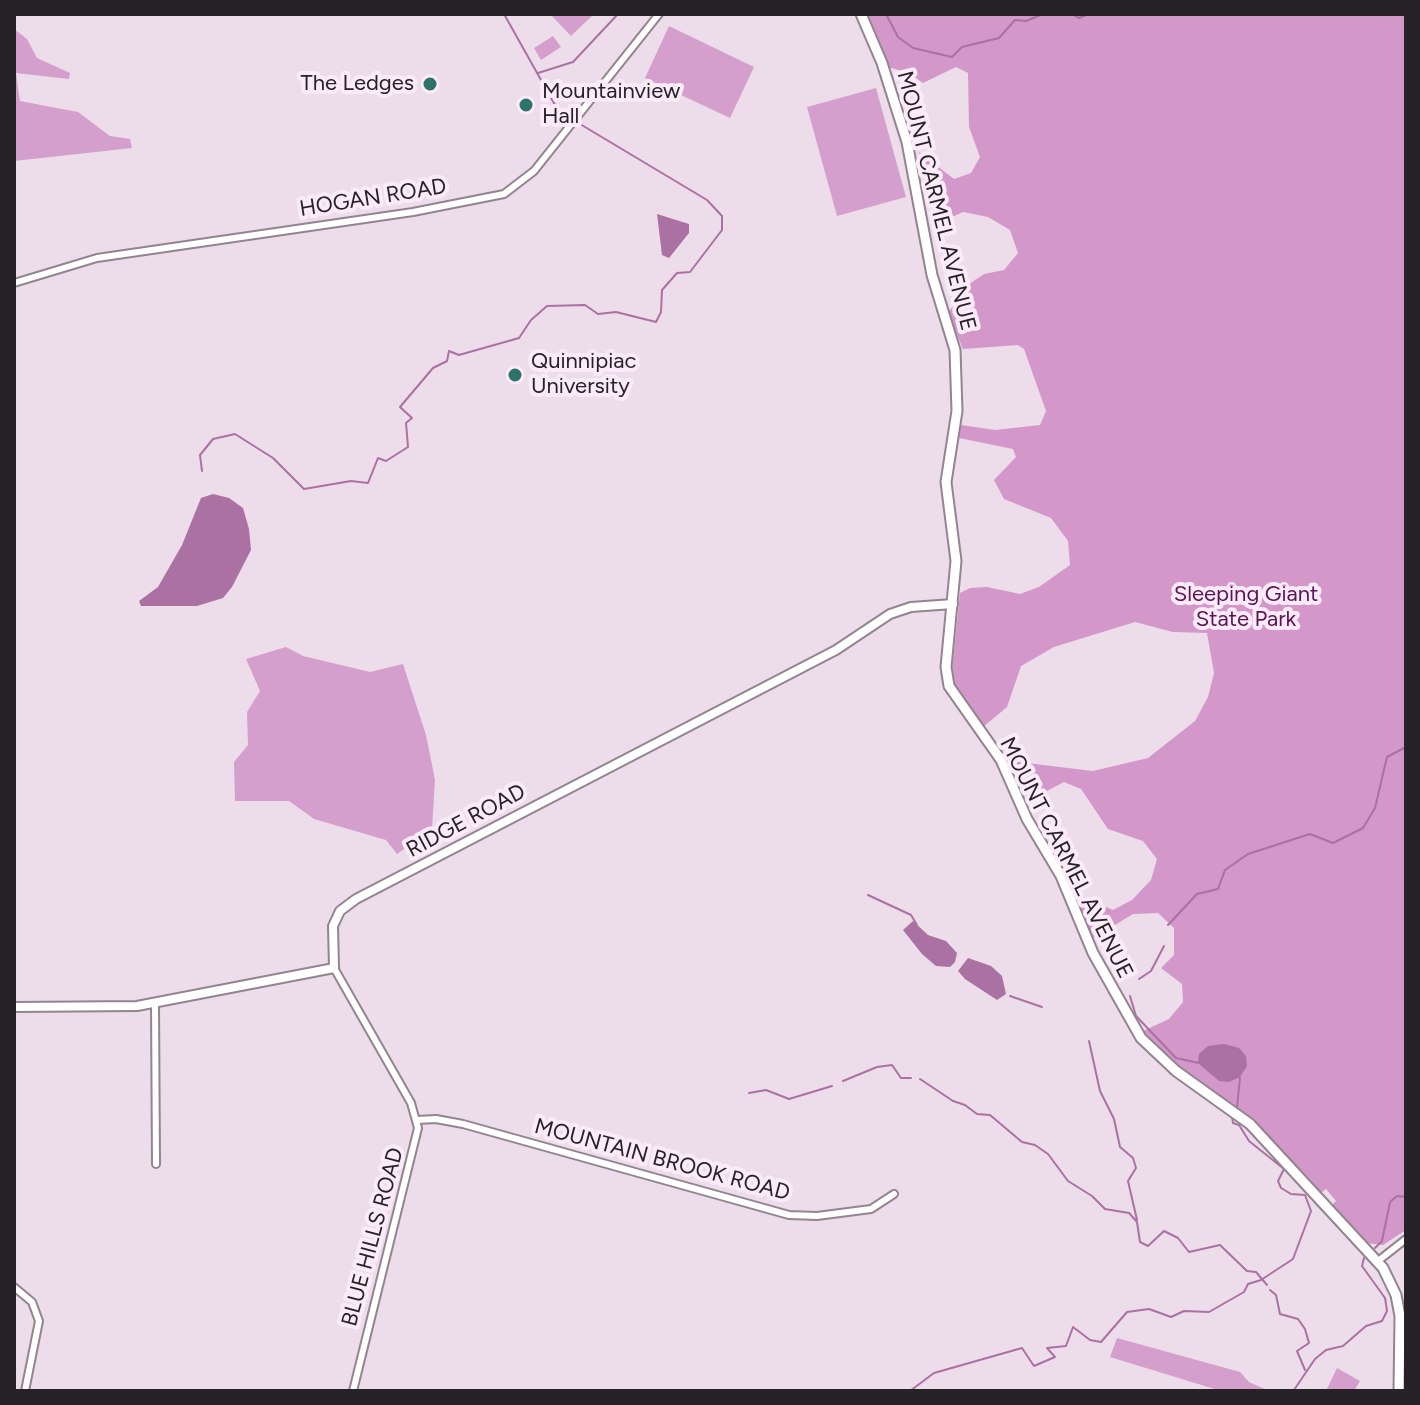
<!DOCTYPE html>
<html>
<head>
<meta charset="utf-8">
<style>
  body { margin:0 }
  #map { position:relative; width:1420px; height:1405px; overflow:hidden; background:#edddea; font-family:Figtree,sans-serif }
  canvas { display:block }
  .frame { position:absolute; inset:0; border:16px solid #272226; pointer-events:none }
</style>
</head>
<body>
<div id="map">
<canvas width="1420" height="1405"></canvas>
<div class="frame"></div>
</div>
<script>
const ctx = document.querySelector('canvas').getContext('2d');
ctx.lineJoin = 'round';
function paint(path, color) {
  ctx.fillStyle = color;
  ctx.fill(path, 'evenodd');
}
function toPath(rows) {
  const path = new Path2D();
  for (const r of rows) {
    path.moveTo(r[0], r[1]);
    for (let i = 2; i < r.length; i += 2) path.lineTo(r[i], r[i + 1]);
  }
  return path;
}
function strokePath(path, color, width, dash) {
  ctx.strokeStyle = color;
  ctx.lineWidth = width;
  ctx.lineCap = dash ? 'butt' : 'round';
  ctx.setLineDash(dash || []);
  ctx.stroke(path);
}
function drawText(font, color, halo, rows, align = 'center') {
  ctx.font = font + ' Figtree,sans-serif';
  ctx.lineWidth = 8;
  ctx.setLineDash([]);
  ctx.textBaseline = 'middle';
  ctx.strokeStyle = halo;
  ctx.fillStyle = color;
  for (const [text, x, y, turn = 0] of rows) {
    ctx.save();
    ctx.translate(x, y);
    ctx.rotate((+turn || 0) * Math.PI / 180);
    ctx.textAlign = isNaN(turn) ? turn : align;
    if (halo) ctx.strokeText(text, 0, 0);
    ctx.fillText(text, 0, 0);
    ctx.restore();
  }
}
paint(toPath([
  [550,14,594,14,571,36],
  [669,26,754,67,730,118,645,78],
  [14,29,27,39,37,58,70,73,69,79,16,73,20,101,78,112,110,136,130,139,132,148,14,161],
  [553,36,561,47,541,60,534,48],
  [876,88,906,197,837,216,807,107],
  [286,647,303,656,370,672,403,664,426,735,435,780,432,829,397,854,386,840,314,819,289,801,235,801,234,762,248,745,247,712,260,691,246,659],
  [1117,1338,1240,1372,1249,1382,1269,1391,1221,1391,1110,1357],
  [1337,1368,1360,1381,1354,1391,1326,1391]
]), '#d49fcc');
paint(toPath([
  [867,14,1406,14,1406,1230,1383,1245,1366,1243,1331,1206,1336,1201,1326,1189,1321,1193,1258,1125,1167,1058,1143,1031,1169,1019,1183,1002,1182,984,1161,968,1174,955,1174,928,1158,913,1133,914,1092,939,1073,892,1113,910,1132,900,1151,880,1157,859,1143,841,1108,829,1081,789,1064,782,1028,801,1010,761,1093,771,1148,758,1195,721,1208,697,1214,673,1207,633,1173,632,1135,622,1054,647,1021,666,1007,707,983,727,959,698,951,680,960,593,970,588,987,587,1020,594,1039,587,1070,565,1068,541,1051,518,1004,499,994,480,1016,457,1013,449,959,438,961,425,995,430,1040,425,1046,411,1024,349,1018,345,963,349,948,313,968,285,984,274,1004,270,1018,253,1010,230,988,217,963,212,945,220,934,219,919,152,954,179,971,173,980,157,969,127,968,73,956,67,923,83,909,73,888,67]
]), '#d397ca');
paint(toPath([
  [657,214,689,224,689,233,669,258,662,255],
  [213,494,229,498,243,508,249,529,251,550,232,587,223,598,197,606,141,606,139,601,158,587,182,545,201,498],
  [913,921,928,935,946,941,957,953,955,962,950,967,936,966,922,954,903,930],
  [968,958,991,966,1002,976,1006,994,997,1000,965,979,958,971],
  [1224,1044,1239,1048,1246,1056,1247,1066,1240,1077,1229,1082,1219,1081,1198,1063,1199,1054,1208,1046]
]), '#aa71a2');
strokePath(toPath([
  [504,14,559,112,570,118],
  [886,14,898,37,913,48,952,57,962,47,999,38,1015,20,1026,21,1043,14],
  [1052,14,1067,14],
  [1072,14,1079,18,1089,14],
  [538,73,573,62,618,14],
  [202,471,200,455,213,439,235,434,273,458,304,489,351,481,368,483,378,458,386,461,408,447,406,423,412,418,400,407,433,368,447,361,449,351,459,355,519,338,531,320,547,306,585,305,598,314,616,312,656,322,661,312,662,290,677,273,690,272,722,230,722,216,707,200,580,124],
  [868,895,911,915,917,925],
  [1168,925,1197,894,1218,889,1225,870,1248,854,1310,834,1333,843,1363,828,1375,808,1387,757,1406,747],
  [1139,979,1151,971,1164,946],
  [1010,996,1042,1007],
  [1130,996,1136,1016,1176,1058,1199,1063],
  [1089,1041,1100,1091,1114,1119,1120,1147,1133,1158,1136,1168,1128,1181,1137,1220],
  [920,1079,953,1101,965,1105,977,1114,990,1115,1022,1142,1035,1145,1048,1154,1068,1181,1092,1196,1105,1209,1129,1213,1137,1222,1140,1242,1148,1246,1164,1231,1178,1238,1189,1252,1220,1245,1247,1271,1256,1272,1267,1285],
  [843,1081,877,1067,892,1065,901,1078,911,1078],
  [749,1093,766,1090,789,1099,832,1086],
  [1237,1107,1240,1078],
  [1375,1248,1382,1241,1390,1202,1397,1196,1406,1197],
  [1270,1290,1276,1295,1280,1314,1298,1319,1305,1329,1309,1343,1297,1351,1305,1370],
  [1294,1390,1315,1359,1326,1350,1343,1346,1366,1326,1382,1321,1387,1311,1385,1298,1362,1266,1364,1258],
  [910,1391,934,1373,1022,1348,1034,1366,1055,1357,1047,1348,1066,1346,1073,1327,1090,1340,1101,1342,1127,1312,1149,1309,1171,1317,1184,1311,1209,1312,1244,1292,1248,1284,1261,1280,1293,1259,1311,1211,1305,1195,1291,1194,1281,1188,1278,1181,1284,1169,1249,1141,1239,1125,1233,1123,1232,1116]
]), '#aa71a2', 2);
const minor = toPath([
  [14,283,97,258,413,212,504,194,534,171,659,14],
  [334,968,411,1103,418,1128,353,1391],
  [155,1003,156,1164],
  [417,1120,436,1119,463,1124,789,1215,817,1216,871,1209,894,1194],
  [1378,1261,1406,1239],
  [14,1287,32,1302,39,1321,25,1391]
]);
const tertiary = toPath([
  [14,1007,137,1006,334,968,333,926,340,911,356,899,836,650,890,614,911,607,953,604]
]);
const secondary = toPath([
  [861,14,882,63,907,142,932,275,955,350,957,411,946,482,956,561,946,667,949,686,1001,760,1027,819,1061,876,1093,953,1141,1038,1176,1071,1250,1124,1383,1268,1396,1295,1400,1316,1399,1391]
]);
strokePath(minor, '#938490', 10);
strokePath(tertiary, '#938490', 12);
strokePath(secondary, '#938490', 13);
strokePath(minor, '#fff', 6);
strokePath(tertiary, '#fff', 8);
strokePath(secondary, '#fff', 9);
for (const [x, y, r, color] of [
  [430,84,8,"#2d7369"],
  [526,105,8,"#2d7369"],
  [515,375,8,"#2d7369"]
]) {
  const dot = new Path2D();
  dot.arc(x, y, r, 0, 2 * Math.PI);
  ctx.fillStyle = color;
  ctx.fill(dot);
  strokePath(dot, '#fbeaf8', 3);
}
drawText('22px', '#272226', '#fbeaf8', [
  ["The Ledges",414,84,"right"],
  ["Mountainview",542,92],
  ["Hall",542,117],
  ["Quinnipiac",531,362],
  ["University",531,387]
], 'left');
drawText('22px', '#272226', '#fbeaf8', [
  ["HOGAN ROAD",373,198,-9],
  ["MOUNT CARMEL AVENUE",936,201,76],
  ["RIDGE ROAD",466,821,-28],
  ["MOUNT CARMEL AVENUE",1066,858,63],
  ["MOUNTAIN BROOK ROAD",662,1160,15],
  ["BLUE HILLS ROAD",373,1237,-75]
]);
drawText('22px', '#5a1353', '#fbeaf8', [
  ["Sleeping Giant",1246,595],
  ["State Park",1246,620]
]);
</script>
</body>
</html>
